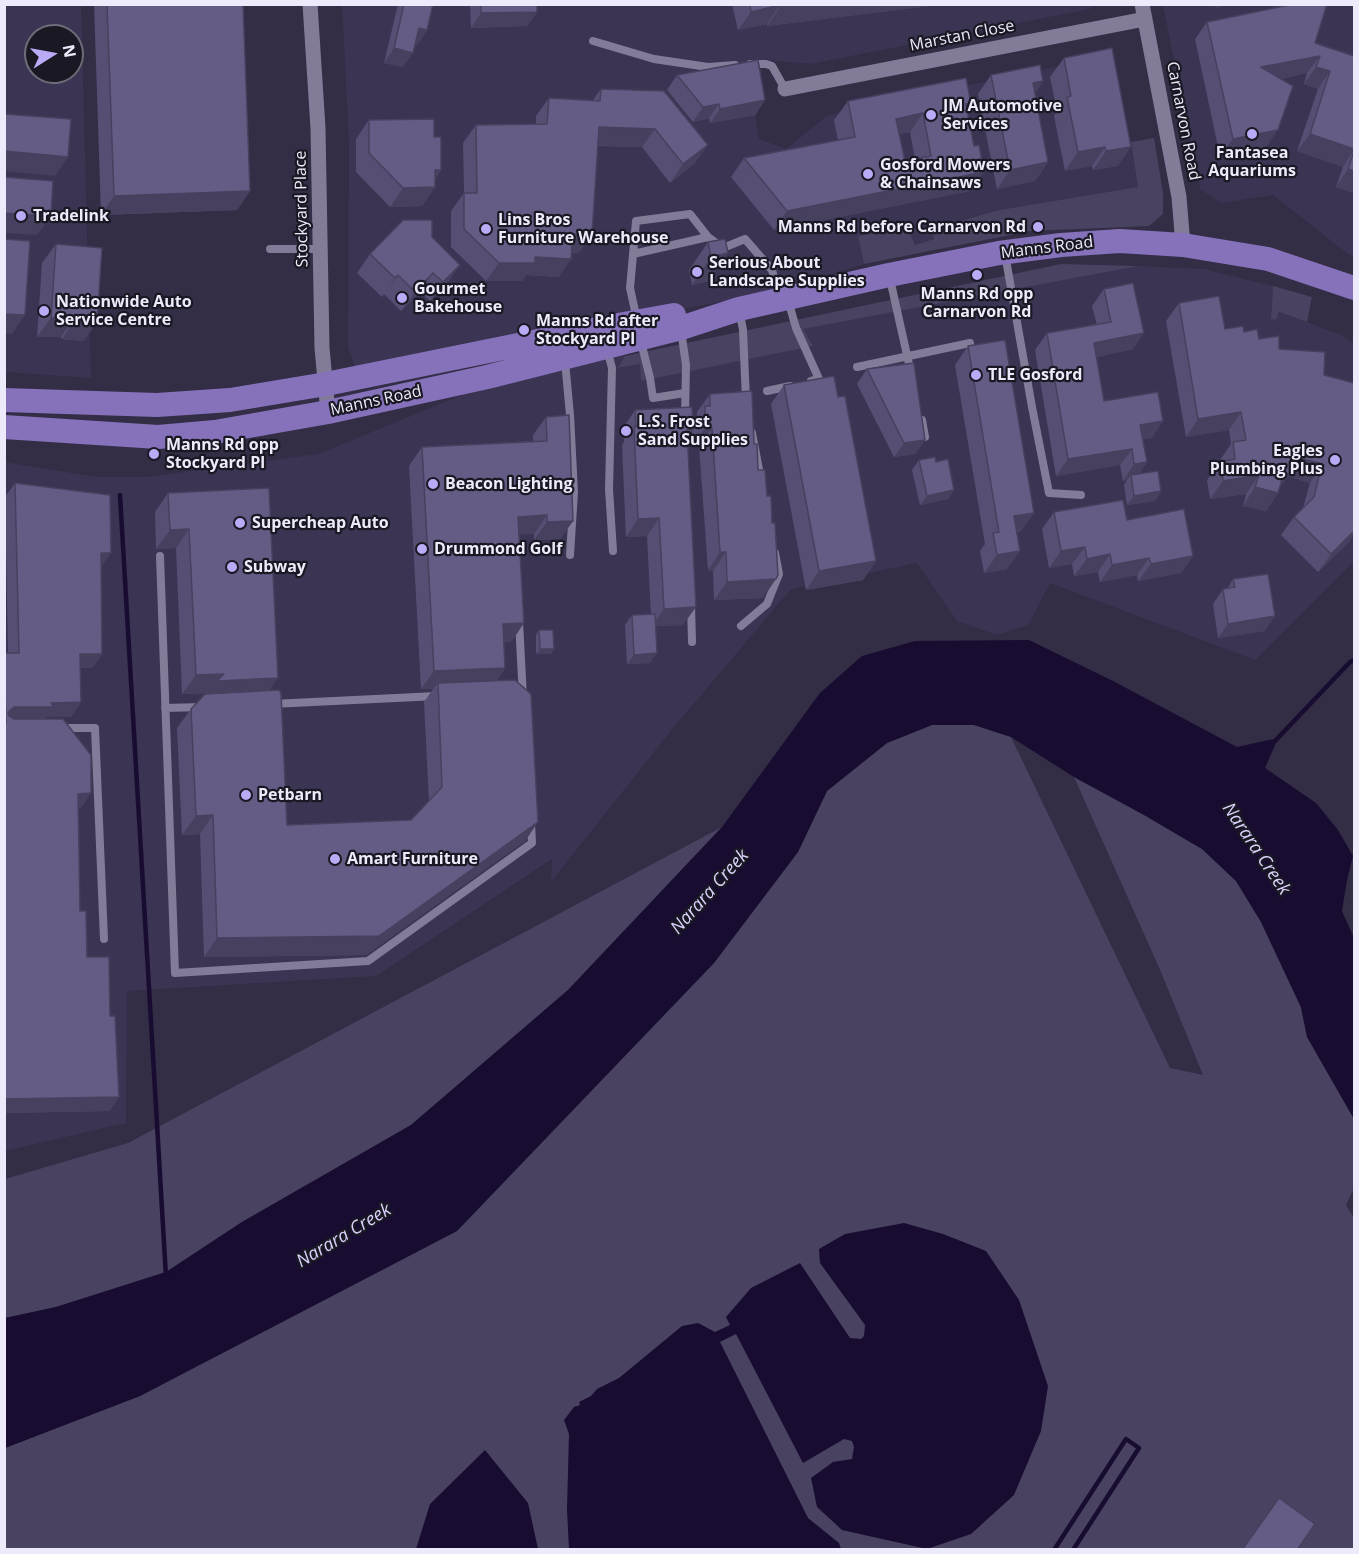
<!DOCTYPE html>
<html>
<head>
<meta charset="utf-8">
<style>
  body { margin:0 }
  #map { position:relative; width:1359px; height:1554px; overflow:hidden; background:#332d46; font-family:"Open Sans",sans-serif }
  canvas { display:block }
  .frame { position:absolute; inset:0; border:6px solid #edebfb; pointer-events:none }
  .north { position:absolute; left:24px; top:24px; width:60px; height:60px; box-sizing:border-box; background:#1a1823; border:2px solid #6e6c79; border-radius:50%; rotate:79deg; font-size:16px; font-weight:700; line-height:24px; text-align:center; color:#edebfb }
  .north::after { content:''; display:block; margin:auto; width:21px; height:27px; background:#bbaaf6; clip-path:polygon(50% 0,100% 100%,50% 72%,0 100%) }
</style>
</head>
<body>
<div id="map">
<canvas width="1359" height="1554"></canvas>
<div class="frame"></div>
<div class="north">N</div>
</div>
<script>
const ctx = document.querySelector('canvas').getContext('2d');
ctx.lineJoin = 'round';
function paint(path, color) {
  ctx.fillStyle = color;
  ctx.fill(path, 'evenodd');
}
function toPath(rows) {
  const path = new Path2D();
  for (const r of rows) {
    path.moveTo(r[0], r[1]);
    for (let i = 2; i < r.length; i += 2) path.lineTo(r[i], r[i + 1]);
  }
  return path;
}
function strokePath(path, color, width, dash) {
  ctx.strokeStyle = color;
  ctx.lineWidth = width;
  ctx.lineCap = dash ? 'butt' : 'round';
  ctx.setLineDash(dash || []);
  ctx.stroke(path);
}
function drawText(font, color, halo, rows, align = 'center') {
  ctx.font = font + ' "Open Sans",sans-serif';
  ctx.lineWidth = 4.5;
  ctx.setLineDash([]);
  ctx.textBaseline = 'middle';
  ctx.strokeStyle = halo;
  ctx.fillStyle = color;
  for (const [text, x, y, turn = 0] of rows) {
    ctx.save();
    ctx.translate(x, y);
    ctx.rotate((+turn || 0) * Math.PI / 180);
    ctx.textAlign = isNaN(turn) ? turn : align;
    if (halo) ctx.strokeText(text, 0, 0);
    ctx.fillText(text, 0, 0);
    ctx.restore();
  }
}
paint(toPath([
  [4,5,81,5,91,378,5,372],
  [36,36,72,36,72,72,36,72],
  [342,5,1093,5,1090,9,811,64,765,60,750,80,759,139,786,149,828,115,1103,57,1118,75,1139,187,999,210,931,228,934,239,915,245,858,236,864,264,783,290,602,324,358,374,348,348,349,144],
  [1163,5,1354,5,1354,257,1348,254,1273,195,1221,203,1200,189],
  [1139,266,1204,269,1273,286,1271,319,1279,312,1339,334,1354,343,1354,561,1255,660,1050,583,1028,625,997,635,957,621,917,563,791,589,669,733,551,882,552,859,376,976,127,991,126,1123,5,1151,4,462,97,477,146,477,318,454,523,370,622,347,625,356,619,368,641,364,641,380,812,346,802,329]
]), '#3b3453');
paint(toPath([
  [1154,138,1163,193,1163,214,1149,226,1030,231,864,264,858,236,907,227,915,245,934,239,931,229,999,210,1138,187,1131,142],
  [1061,264,1139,266,803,329,813,346,641,381,640,364,618,368,625,356],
  [1273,286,1312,297,1307,322,1279,312,1276,320,1271,319],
  [932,725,974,725,1011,737,1170,1068,1203,1075,1161,972,1074,777,1144,815,1202,849,1236,881,1261,922,1301,1008,1307,1037,1354,1119,1354,1188,1346,1205,1354,1218,1354,1549,5,1550,5,1448,140,1396,457,1231,714,963,798,852,827,791,887,743],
  [722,827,568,990,411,1125,242,1222,166,1272,56,1307,5,1318,5,1179,128,1143]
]), '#494261');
paint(toPath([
  [1029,640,1115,682,1237,747,1278,738,1265,768,1316,803,1338,830,1353,856,1347,880,1342,911,1354,938,1354,1119,1307,1037,1301,1007,1261,922,1236,881,1202,849,1144,815,1074,777,1011,737,974,725,932,725,887,743,827,791,798,852,714,963,457,1231,140,1396,5,1448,5,1318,56,1307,166,1272,242,1222,411,1125,568,990,722,827,820,693,862,656,915,641],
  [904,1223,943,1234,986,1251,1019,1300,1048,1386,1041,1431,1014,1495,971,1534,927,1549,842,1530,817,1507,811,1478,833,1462,852,1459,854,1447,852,1441,844,1439,803,1463,736,1334,720,1342,808,1518,839,1543,841,1549,569,1549,567,1510,569,1434,564,1420,574,1407,580,1405,579,1402,591,1396,597,1389,619,1378,682,1326,698,1323,715,1332,730,1325,726,1317,751,1288,800,1263,850,1338,861,1339,864,1336,865,1325,820,1263,819,1249,845,1234],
  [485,1450,528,1503,538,1549,416,1549,430,1504]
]), '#180d30');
strokePath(toPath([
  [120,495,166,1277],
  [1275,741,1350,662,1354,660],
  [1054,1550,1126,1439,1139,1448,1073,1550]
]), '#180d30', 4.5);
strokePath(toPath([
  [593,41,654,59,708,67,735,65],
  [750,64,766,64,772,66,785,89],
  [708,237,723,248,745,239,772,270,779,296],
  [270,249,322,249],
  [633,254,708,237,690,214,636,221,630,288,637,320],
  [1005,254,1032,407,1049,493,1081,495],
  [890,279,911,373],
  [788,300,796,328,819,379,811,381],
  [740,314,743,330,746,400],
  [681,330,686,365,685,417],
  [641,342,650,378,653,398,685,393],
  [607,349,612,368,609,489,613,551],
  [565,361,570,415,574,492,570,555],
  [857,367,970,343],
  [767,391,790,386],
  [922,420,925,437],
  [752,433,761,480],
  [160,556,175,973,368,961,532,843,531,823],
  [691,605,692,642],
  [519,622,523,697],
  [741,626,767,604,779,574,775,553],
  [272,704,437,696],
  [165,708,203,707],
  [60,728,95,728,104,939]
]), '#827c99', 8);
strokePath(toPath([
  [310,4,318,128,322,348,328,412],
  [1142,4,1179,197,1183,245],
  [785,89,1145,19]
]), '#827c99', 15);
strokePath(toPath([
  [4,400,157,405,230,400,326,384,602,328,674,315],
  [4,427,158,437,215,432,328,412,487,377,681,328,739,309,889,275,999,253,1061,245,1120,241,1183,245,1268,259,1354,288]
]), '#8672bb', 24);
paint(toPath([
  [94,4,243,4,250,191,237,210,101,215],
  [398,4,433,4,427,30,417,45,415,44,403,67,384,63],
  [470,4,537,4,537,12,527,26,471,28],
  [732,4,945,4,767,26,767,24,738,30],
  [1207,22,1315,43,1354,56,1354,193,1336,187,1343,167,1297,151,1318,89,1304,84,1307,73,1280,79,1266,147,1220,156,1195,39],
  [1064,58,1118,166,1093,170,1092,166,1065,171,1054,116,1057,111,1050,77],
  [677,75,765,100,755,115,710,123,709,118,693,122,667,90],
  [991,75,1043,81,1035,93,1048,162,1035,181,997,189,978,94],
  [601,89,664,91,695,163,670,183,642,147,598,146,579,253,572,253,559,277,526,275,522,281,486,281,451,247,451,211,464,193,463,143,476,125,536,125,536,116,549,98,593,100],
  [848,101,971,103,967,109,970,191,774,230,731,177,744,158,838,140,834,120],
  [910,132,915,159,905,161,899,134],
  [369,120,434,137,441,170,435,179,435,187,422,206,390,207,356,172,356,139],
  [432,237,447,284,430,301,420,292,401,311,384,294,382,297,357,273,370,254],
  [725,239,709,281,692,285,689,270,708,242],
  [56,244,84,341,62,339,61,337,37,337,42,263],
  [1104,289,1133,349,1097,357,1104,401,1152,438,1143,439,1147,462,1139,474,1161,491,1155,501,1127,505,1124,485,1127,480,1123,481,1120,465,1056,476,1035,350,1047,333,1097,325,1092,306],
  [1179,303,1225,329,1244,332,1259,339,1279,349,1324,375,1350,541,1318,572,1281,535,1294,517,1303,508,1310,483,1288,476,1280,487,1278,493,1266,511,1243,506,1246,494,1210,499,1207,480,1220,462,1220,460,1231,444,1229,430,1186,437,1166,321],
  [968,346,1021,531,1017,532,1007,569,984,573,980,551,985,544,955,365],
  [867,369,925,440,915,454,894,457,857,384],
  [784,385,876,561,863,580,806,590,771,404],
  [710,394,763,598,714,600,713,571,708,570,699,446,693,447,692,431,687,437,683,625,656,626,650,663,627,664,625,625,632,615,651,615,647,536,626,537,622,445,624,442,623,428,635,410,693,423,697,416,697,412],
  [546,417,573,521,560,539,534,540,534,534,519,534,512,641,504,642,505,668,496,681,538,822,525,841,366,955,204,957,200,834,182,835,177,728,191,709,209,693,182,694,176,548,156,549,155,512,168,493,269,488,269,691,287,825,411,820,429,801,424,702,433,689,421,689,409,466,422,447,533,441,533,435],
  [919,460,936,462,954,490,948,499,920,505,912,470],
  [15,483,102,566,102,654,92,668,81,668,81,702,71,717,46,717,45,719,81,808,78,808,80,911,87,957,110,1016,119,1097,109,1111,4,1113,4,653,8,653,5,497],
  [1054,512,1127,520,1193,556,1181,573,1138,581,1137,575,1100,582,1098,572,1074,576,1072,564,1049,568,1042,529],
  [1233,579,1265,631,1218,638,1213,604,1223,589,1227,589],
  [539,630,554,649,551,654,536,654,536,635]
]), '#574f73');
paint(toPath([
  [804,4,945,4,767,26,780,7],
  [1217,4,1230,4,1215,8],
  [780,5,767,24,738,30,751,12],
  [537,12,527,26,471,28,481,13],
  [419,28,427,30,417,45,409,43],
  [394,48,413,53,403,67,384,63],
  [1320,56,1307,73,1249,85,1261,67],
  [1316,67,1330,71,1318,89,1304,84],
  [1043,81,1030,100,1033,83],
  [765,100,755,115,710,123,720,109],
  [719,104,709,118,693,122,703,107],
  [923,113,910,132,882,138,896,119],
  [599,127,655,129,642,147,586,145],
  [1278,130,1266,147,1220,156,1233,139],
  [1310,134,1354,149,1354,150,1343,167,1297,151],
  [708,145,695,163,670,183,683,164],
  [1105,147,1092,166,1065,171,1078,152],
  [1131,147,1118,166,1093,170,1106,151],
  [4,151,68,157,55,176,4,171],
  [1048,162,1035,181,997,189,1010,170],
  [1348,169,1354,171,1354,193,1336,187],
  [435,170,441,170,429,187,435,187,422,206,390,207,403,188],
  [984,172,970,191,774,230,787,211],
  [250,191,237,210,101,215,114,196],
  [4,213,51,216,37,235,4,233],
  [573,234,592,235,579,253,560,252],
  [728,253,709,281,692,285,711,257],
  [535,257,571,259,559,277,526,275,522,281,486,281,499,263],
  [460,265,447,284,430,301,443,282],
  [433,273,420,292,401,311,415,292],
  [398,275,384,294,382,297,395,278],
  [4,314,25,315,12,334,4,333],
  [51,318,74,318,61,337,37,337],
  [75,320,97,322,84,341,62,339],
  [1144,333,1133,349,1083,360,1094,343],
  [1241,412,1229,430,1186,437,1198,419],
  [1163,421,1152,438,1129,441,1140,425],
  [705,428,712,428,699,446,693,447],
  [693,429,681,447,687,430],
  [925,440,915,454,894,457,904,443],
  [1132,449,1120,465,1056,476,1068,459],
  [1294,456,1322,464,1310,483,1288,476,1276,493,1278,493,1266,511,1243,506,1255,487],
  [1147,462,1135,479,1131,475,1127,480,1123,481,1134,464],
  [1259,475,1246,494,1210,499,1223,481],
  [954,490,948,499,920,505,927,496],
  [1161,491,1155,501,1127,505,1134,496],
  [1034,513,1021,531,1001,534,1014,516],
  [547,515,534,534,506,535,518,517],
  [659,518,647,536,626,537,638,519],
  [573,521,560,539,534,540,547,522],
  [189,529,176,548,156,549,170,530],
  [1354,531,1354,534,1350,541,1318,572,1331,554],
  [1085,547,1072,564,1049,568,1061,551],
  [1020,551,1007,569,984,573,997,555],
  [720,552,726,552,713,571,708,570],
  [101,553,111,553,101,567],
  [1110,554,1098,572,1074,576,1087,559],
  [1193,556,1181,573,1138,581,1151,564],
  [1149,558,1137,575,1100,582,1112,565],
  [876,561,863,580,806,590,819,571],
  [776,579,763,598,714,600,727,582],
  [696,607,683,625,652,626,664,609],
  [1275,616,1265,631,1218,638,1228,624],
  [524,623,512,641,490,642,503,624],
  [540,649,554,649,551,654,536,654],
  [657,653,650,663,627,664,634,655],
  [80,654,102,654,92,668,70,668],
  [505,668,492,686,438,683,433,689,421,689,434,671],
  [224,674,278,678,265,697,204,700,209,693,182,694,196,675],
  [81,702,71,717,46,717,44,721,6,721,8,712,14,707,51,703],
  [91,793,81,808,68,808,78,794],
  [213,815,200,834,182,835,196,816],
  [538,822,525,841,366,955,204,957,217,938],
  [119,1097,109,1111,4,1113,4,1099]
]), '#47405e');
const building = toPath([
  [107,4,243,4,250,191,114,196,107,4],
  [404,4,433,4,427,30,419,28,413,53,394,48,404,4],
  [481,4,537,4,537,12,481,13,481,4],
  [750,4,804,4,780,7,780,5,751,12,750,4],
  [1294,4,1327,4,1315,43,1354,56,1354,149,1310,134,1330,71,1316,67,1320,56,1261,67,1293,86,1278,130,1233,139,1207,22,1294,4],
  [1112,48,1131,147,1106,151,1105,147,1078,152,1067,97,1071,96,1064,58,1112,48],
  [758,60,765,100,720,109,719,104,703,107,677,75,758,60],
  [1040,65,1043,81,1033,83,1048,162,1010,170,991,75,1040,65],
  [966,78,971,103,966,104,974,146,979,145,984,172,787,211,744,158,855,137,848,101,966,78],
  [923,113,931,156,905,161,896,119,923,113],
  [601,89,664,91,708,145,683,164,655,129,599,127,592,235,573,234,571,259,535,257,535,263,499,263,464,229,464,193,477,193,476,125,547,124,549,98,600,101,601,89],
  [4,114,71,119,68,157,4,151,4,114],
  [434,119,434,137,441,137,441,170,435,170,435,187,403,188,369,153,369,120,434,119],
  [1354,151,1354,171,1348,169,1354,151],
  [4,177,53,181,51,216,4,213,4,177],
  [403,220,432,220,432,237,460,265,443,282,433,273,415,292,398,275,395,278,370,254,403,220],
  [4,239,30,241,25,315,4,314,4,239],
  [725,239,728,253,711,257,708,242,725,239],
  [56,244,102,248,97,322,75,320,74,318,51,318,56,244],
  [1133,283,1144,333,1094,343,1104,401,1158,392,1163,421,1140,425,1147,462,1134,464,1132,449,1068,459,1047,333,1111,322,1104,289,1133,283],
  [1219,296,1225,329,1243,326,1244,332,1257,329,1259,339,1279,336,1279,349,1325,352,1324,375,1354,383,1354,531,1331,554,1294,517,1314,497,1322,464,1294,456,1289,475,1284,473,1278,493,1255,487,1259,475,1223,481,1220,462,1235,459,1233,442,1246,440,1241,412,1198,419,1179,303,1219,296],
  [1005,340,1034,513,1014,516,1020,551,997,555,993,533,999,532,968,346,1005,340],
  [914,363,925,440,904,443,867,369,914,363],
  [834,376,838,397,845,396,876,561,819,571,784,385,834,376],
  [752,391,754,444,757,444,758,470,765,470,767,496,771,496,772,523,775,523,778,575,776,579,727,582,726,552,720,552,712,428,705,428,705,406,710,406,710,394,752,391],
  [692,407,693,429,687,430,696,607,664,609,659,518,638,519,634,427,636,427,635,410,692,407],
  [569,415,573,521,547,522,547,515,518,517,524,623,503,624,505,668,434,671,422,447,547,441,546,417,569,415],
  [935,457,936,462,948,459,954,490,927,496,919,460,935,457],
  [1158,471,1161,491,1134,496,1131,475,1158,471],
  [15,483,110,495,111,553,101,553,102,654,80,654,81,702,51,703,54,707,14,707,8,712,9,716,14,719,63,719,91,755,91,793,78,794,80,911,86,911,87,957,109,957,110,1016,115,1016,119,1097,4,1099,4,724,6,723,4,653,19,653,15,483],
  [269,488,278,678,217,681,224,674,196,675,189,529,170,530,168,493,269,488],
  [1123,500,1127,520,1184,509,1193,556,1151,564,1149,558,1112,565,1110,554,1087,559,1085,547,1061,551,1054,512,1123,500],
  [1268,574,1275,616,1228,624,1223,589,1235,587,1233,579,1268,574],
  [655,614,657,653,634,655,632,615,655,614],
  [539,630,553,630,554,649,540,649,539,630],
  [515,680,531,694,538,822,379,936,217,938,213,815,196,816,191,709,205,694,279,690,281,693,287,825,411,820,442,787,438,683,515,680],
  [1279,1498,1315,1524,1297,1550,1242,1550,1279,1498]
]);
paint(building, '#655c86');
strokePath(building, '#47405e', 1.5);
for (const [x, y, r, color] of [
  [931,115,6,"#bbaaf6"],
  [1252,134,6,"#bbaaf6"],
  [868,174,6,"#bbaaf6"],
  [21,216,6,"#bbaaf6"],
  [1038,227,6,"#bbaaf6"],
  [486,229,6,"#bbaaf6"],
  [697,272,6,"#bbaaf6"],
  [977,275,6,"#bbaaf6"],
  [402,298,6,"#bbaaf6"],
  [44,311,6,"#bbaaf6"],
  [524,330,6,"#bbaaf6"],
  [976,375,6,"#bbaaf6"],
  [626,431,6,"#bbaaf6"],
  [154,454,6,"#bbaaf6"],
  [1335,460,6,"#bbaaf6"],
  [433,484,6,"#bbaaf6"],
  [240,523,6,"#bbaaf6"],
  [422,549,6,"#bbaaf6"],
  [232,567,6,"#bbaaf6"],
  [246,795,6,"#bbaaf6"],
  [335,859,6,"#bbaaf6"]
]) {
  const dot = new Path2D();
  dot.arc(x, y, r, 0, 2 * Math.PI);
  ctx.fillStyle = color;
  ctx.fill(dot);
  strokePath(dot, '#1a1823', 2);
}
drawText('16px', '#edebfb', '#1a1823', [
  ["Marstan Close",962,36,-11],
  ["Carnarvon Road",1183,121,79],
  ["Stockyard Place",302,209,-91],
  ["Manns Road",1047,248,-7],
  ["Manns Road",376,401,-12]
]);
drawText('bold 16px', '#edebfb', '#1a1823', [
  ["JM Automotive",943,106],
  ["Services",943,124],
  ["Fantasea",1252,153,"center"],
  ["Aquariums",1252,171,"center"],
  ["Gosford Mowers",880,165],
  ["& Chainsaws",880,183],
  ["Tradelink",33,216],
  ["Lins Bros",498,220],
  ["Furniture Warehouse",498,238],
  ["Manns Rd before Carnarvon Rd",1026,227,"right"],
  ["Serious About",709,263],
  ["Landscape Supplies",709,281],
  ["Gourmet",414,289],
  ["Bakehouse",414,307],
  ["Manns Rd opp",977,294,"center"],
  ["Carnarvon Rd",977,312,"center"],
  ["Nationwide Auto",56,302],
  ["Service Centre",56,320],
  ["Manns Rd after",536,321],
  ["Stockyard Pl",536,339],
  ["TLE Gosford",988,375],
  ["L.S. Frost",638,422],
  ["Sand Supplies",638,440],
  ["Manns Rd opp",166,445],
  ["Stockyard Pl",166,463],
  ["Eagles",1323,451,"right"],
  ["Plumbing Plus",1323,469,"right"],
  ["Beacon Lighting",445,484],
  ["Supercheap Auto",252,523],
  ["Drummond Golf",434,549],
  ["Subway",244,567],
  ["Petbarn",258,795],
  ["Amart Furniture",347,859]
], 'left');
drawText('italic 18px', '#dad2fd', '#1a1823', [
  ["Narara Creek",1256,849,56],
  ["Narara Creek",710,892,-48],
  ["Narara Creek",344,1236,-31]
]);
</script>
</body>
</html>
